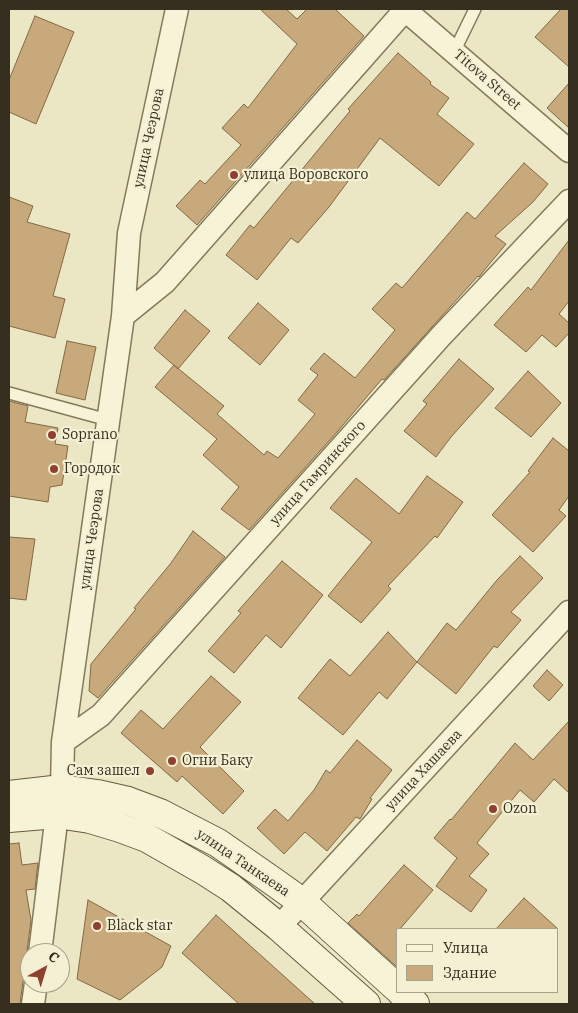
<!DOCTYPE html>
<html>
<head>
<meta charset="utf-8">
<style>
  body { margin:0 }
  #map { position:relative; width:578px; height:1013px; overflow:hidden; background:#ebe7c4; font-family:"IBM Plex Serif",serif }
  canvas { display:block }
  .frame { position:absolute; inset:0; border:10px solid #362e1f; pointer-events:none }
  .legend { position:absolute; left:396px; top:928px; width:162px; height:65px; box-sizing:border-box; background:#f3f0d3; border:1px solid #a7a28b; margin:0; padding:6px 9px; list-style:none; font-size:15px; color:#362e1f }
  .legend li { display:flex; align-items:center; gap:10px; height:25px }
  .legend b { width:25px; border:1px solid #a7a28b }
  .north { position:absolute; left:20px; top:943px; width:50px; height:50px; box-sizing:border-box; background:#f3f0d3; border:1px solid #a7a28b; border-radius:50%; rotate:39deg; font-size:14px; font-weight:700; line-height:20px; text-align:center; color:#362e1f }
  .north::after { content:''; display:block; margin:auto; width:18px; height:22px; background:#90402f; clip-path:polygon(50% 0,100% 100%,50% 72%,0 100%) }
</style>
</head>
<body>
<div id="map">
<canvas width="578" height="1013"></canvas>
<div class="frame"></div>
<ul class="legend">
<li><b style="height:6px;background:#f7f3d7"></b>Улица</li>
<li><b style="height:14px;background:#c7a97c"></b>Здание</li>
</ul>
<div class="north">С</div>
</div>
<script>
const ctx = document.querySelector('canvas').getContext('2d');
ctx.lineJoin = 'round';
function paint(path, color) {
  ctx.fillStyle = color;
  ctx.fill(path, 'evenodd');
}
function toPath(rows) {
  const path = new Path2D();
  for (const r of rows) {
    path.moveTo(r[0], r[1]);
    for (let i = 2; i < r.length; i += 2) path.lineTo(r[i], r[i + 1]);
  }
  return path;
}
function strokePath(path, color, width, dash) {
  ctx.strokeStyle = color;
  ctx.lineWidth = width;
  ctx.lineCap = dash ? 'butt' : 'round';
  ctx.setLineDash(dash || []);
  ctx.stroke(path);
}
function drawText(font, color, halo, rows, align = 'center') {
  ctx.font = font + ' "IBM Plex Serif",serif';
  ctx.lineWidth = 4.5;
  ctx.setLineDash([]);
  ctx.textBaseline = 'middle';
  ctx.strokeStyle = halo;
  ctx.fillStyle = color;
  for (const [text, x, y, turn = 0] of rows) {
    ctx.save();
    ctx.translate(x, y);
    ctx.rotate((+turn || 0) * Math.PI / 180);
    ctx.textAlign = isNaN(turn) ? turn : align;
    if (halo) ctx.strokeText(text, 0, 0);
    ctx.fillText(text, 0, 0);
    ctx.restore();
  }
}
const building = toPath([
  [260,9,286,9,297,19,307,9,335,9,364,36,197,225,176,206,200,180,205,184,241,145,222,128,244,104,248,108,297,44,260,9],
  [561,9,569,9,569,67,535,37,561,9],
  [35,16,74,32,36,124,9,112,9,80,35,16],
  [398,53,431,82,430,84,449,98,437,114,474,144,439,186,380,138,329,207,298,243,291,238,257,280,226,255,250,225,254,228,350,111,348,109,398,53],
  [569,83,569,128,547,108,569,83],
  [524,163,548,184,533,202,495,236,506,244,482,273,479,277,478,276,384,380,382,379,337,432,249,530,221,509,239,487,203,455,217,439,155,387,174,365,224,406,217,414,264,455,267,451,278,458,315,414,298,400,318,375,310,369,324,353,355,378,395,330,372,309,396,283,402,288,467,212,475,219,524,163],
  [9,197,33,206,27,222,70,234,53,296,65,299,55,338,9,326,9,197],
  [569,240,569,301,559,314,569,323,569,333,556,347,542,335,526,352,494,325,528,287,531,290,569,240],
  [258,303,289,330,260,365,228,338,258,303],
  [185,310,210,331,178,369,154,348,185,310],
  [67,341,96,347,85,400,56,393,67,341],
  [459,359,494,389,451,437,436,457,404,431,427,404,423,401,459,359],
  [528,371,561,403,531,437,495,408,528,371],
  [9,401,28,406,25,422,58,428,55,444,68,446,62,485,50,487,48,502,9,496,9,401],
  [553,438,569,451,569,496,559,510,566,516,533,552,492,515,530,472,528,471,553,438],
  [427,476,463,502,437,538,435,536,388,586,391,589,361,623,328,596,372,542,330,508,356,478,399,514,427,476],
  [193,531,225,557,98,698,89,691,91,664,136,609,134,608,171,563,193,531],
  [9,537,35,539,26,600,9,598,9,537],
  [520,556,543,578,511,612,521,620,497,648,494,646,456,694,417,662,447,623,456,630,497,580,520,556],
  [282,561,323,595,281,648,266,635,234,673,208,651,241,613,238,611,282,561],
  [388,632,417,662,387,699,379,692,343,735,298,698,330,659,350,676,388,632],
  [547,670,563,685,549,701,533,686,547,670],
  [211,676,241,702,200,747,244,791,223,814,182,776,177,782,121,733,141,710,163,729,211,676],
  [569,721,569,793,554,779,534,802,520,790,477,843,489,854,469,876,487,890,471,912,436,886,457,858,434,838,450,819,451,820,515,743,533,760,569,721],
  [357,740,392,770,370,798,372,799,360,819,356,817,327,851,305,832,284,854,257,828,275,809,288,821,314,790,326,770,330,773,357,740],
  [19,843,22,865,38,863,35,889,26,890,31,920,27,951,30,961,30,968,27,968,27,974,23,981,20,1004,9,1004,9,844,19,843],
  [404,865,433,890,400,929,397,929,397,967,348,923,357,914,359,916,404,865],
  [524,898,558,929,496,929,524,898],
  [88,900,171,946,162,967,120,1000,77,979,88,900],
  [216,915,315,1004,239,1004,182,953,216,915]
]);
paint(building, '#c7a97c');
strokePath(building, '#836843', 1);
const lane = toPath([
  [454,52,475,9],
  [9,393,108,420]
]);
const street = toPath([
  [404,9,569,151],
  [123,316,165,282,405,10],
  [63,742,101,715,441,336,569,201],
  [279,927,569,612],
  [40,953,57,814,62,789,63,742,123,316,129,233,177,9],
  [33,1004,36,983]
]);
const secondary = toPath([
  [9,795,62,789,97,794,128,801,160,813,218,843,274,882,302,902,397,988],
  [9,818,57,814,90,819,120,828,147,838,203,870,231,888,279,927,366,1004],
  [401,992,415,1004]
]);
strokePath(lane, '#85795c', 14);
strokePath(street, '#85795c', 25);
strokePath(secondary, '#675a3f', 30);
strokePath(lane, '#f7f3d7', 11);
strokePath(street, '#f7f3d7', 22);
strokePath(secondary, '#f7f3d7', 28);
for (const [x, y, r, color] of [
  [234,175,5,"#90402f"],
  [52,435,5,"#90402f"],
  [54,469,5,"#90402f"],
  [172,761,5,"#90402f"],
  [150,771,5,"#90402f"],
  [493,809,5,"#90402f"],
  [97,926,5,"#90402f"]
]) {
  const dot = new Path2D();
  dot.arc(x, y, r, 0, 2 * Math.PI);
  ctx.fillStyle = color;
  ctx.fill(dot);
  strokePath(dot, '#f3f0d3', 2);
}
drawText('14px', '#362e1f', '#f3f0d3', [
  ["Titova Street",487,80,41],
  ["улица Чеэрова",149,138,-78],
  ["улица Гамринского",318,473,-48],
  ["улица Чеэрова",92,539,-82],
  ["улица Хашаева",424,770,-47],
  ["улица Танкаева",243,863,34]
]);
drawText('14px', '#362e1f', '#f3f0d3', [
  ["улица Воровского",244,175],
  ["Soprano",62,435],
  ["Городок",64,469],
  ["Огни Баку",182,761],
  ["Сам зашел",140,771,"right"],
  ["Ozon",503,809],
  ["Black star",107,926]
], 'left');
</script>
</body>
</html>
